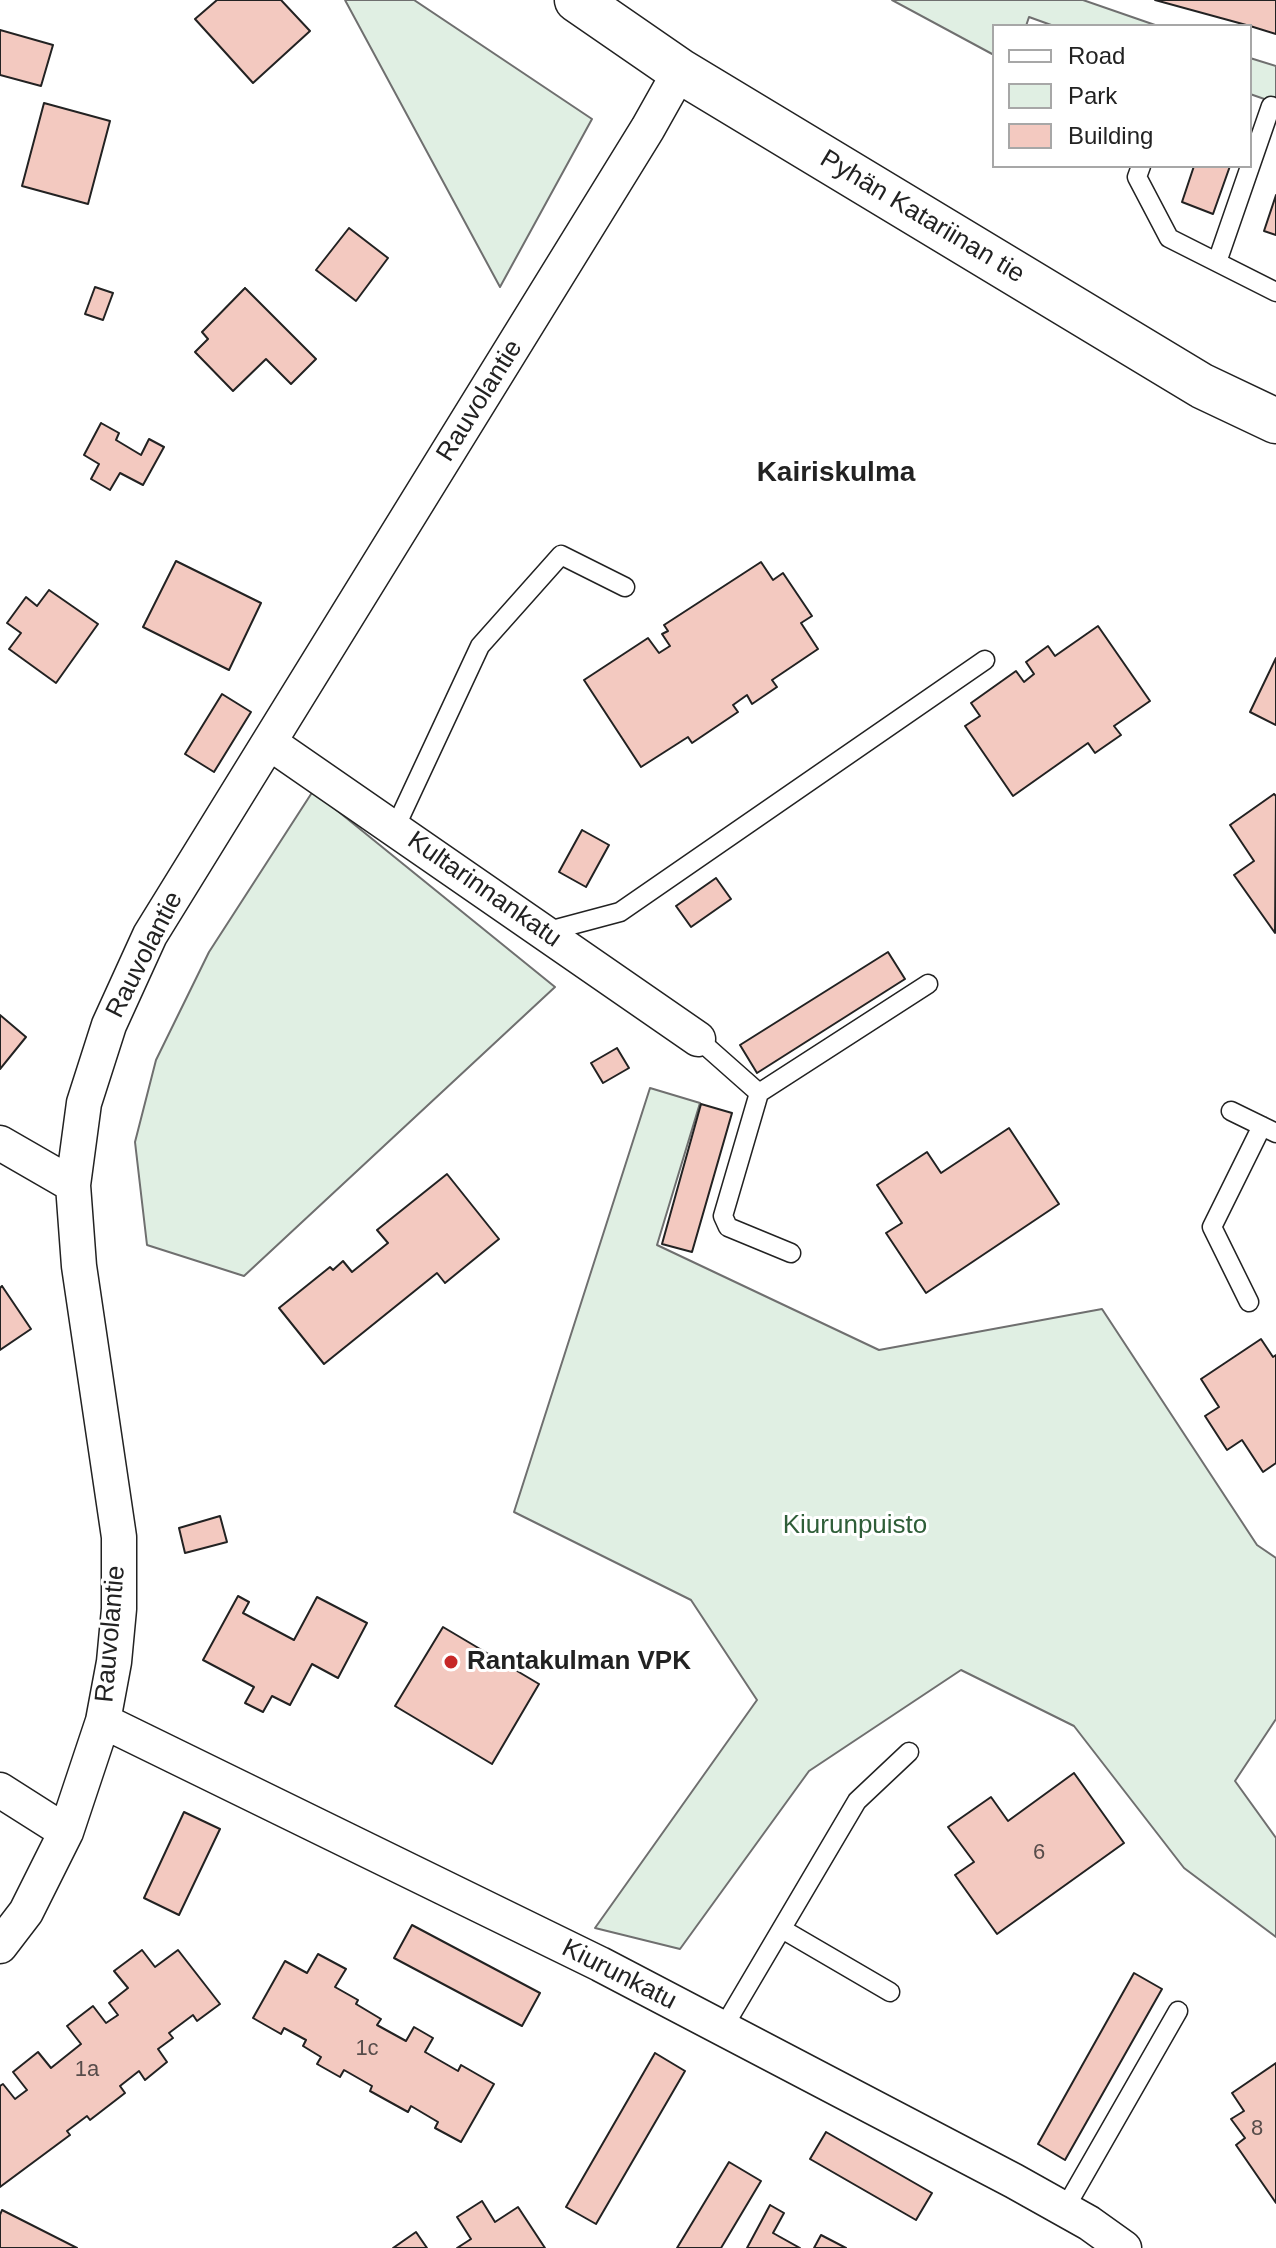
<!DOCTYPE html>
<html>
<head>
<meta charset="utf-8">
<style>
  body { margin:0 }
  #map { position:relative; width:1276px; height:2248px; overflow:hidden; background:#fff; font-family:Arial,sans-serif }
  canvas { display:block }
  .legend { position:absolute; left:992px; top:24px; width:260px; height:144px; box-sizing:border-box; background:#fff; border:2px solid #a7a7a7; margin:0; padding:10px 14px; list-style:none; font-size:24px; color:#222 }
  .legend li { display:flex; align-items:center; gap:16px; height:40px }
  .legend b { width:40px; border:2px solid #a7a7a7 }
</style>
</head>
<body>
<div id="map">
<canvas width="1276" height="2248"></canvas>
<ul class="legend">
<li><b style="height:10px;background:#fff"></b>Road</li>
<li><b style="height:22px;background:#e0efe3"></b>Park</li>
<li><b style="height:22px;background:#f3c9c0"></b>Building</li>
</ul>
</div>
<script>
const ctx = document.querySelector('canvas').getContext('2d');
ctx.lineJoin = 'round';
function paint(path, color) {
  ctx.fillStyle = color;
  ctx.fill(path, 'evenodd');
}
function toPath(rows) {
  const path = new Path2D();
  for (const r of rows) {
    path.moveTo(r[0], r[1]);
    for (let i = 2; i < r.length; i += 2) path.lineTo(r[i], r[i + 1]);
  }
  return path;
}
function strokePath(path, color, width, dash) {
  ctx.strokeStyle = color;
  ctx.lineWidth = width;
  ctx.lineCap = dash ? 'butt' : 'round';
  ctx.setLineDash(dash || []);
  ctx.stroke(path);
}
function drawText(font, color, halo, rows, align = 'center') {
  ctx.font = font + ' Arial,sans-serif';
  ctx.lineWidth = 6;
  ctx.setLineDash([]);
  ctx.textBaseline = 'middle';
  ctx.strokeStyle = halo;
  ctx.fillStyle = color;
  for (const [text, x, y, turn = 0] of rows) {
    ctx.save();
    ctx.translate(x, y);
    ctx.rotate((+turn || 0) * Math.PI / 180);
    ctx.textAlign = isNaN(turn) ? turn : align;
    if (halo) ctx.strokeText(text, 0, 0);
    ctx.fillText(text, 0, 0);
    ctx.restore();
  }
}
const green = toPath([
  [345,0,414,0,592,119,500,287,345,0],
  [892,0,1083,0,1158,26,1054,26,1029,17,1026,26,994,26,994,55,892,0],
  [1250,58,1276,66,1276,103,1250,94,1250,58],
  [313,791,555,987,244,1276,147,1245,135,1142,156,1060,209,952,313,791],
  [650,1088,700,1103,657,1245,879,1350,1102,1309,1257,1545,1276,1558,1276,1719,1235,1781,1276,1838,1276,1937,1184,1868,1074,1726,961,1670,809,1771,680,1949,595,1928,757,1700,691,1600,514,1512,650,1088]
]);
paint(green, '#e0efe3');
strokePath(green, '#6f6f6f', 2);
const building = toPath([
  [217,0,281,0,310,31,253,83,195,19,217,0],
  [1155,0,1276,0,1276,34,1250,26,1155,0],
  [0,30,53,45,41,86,0,75,0,30],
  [44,103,110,121,88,204,22,186,44,103],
  [1194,166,1230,166,1213,214,1182,202,1194,166],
  [1276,195,1276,235,1264,231,1276,195],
  [349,228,388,258,356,301,316,270,349,228],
  [95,287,113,293,103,320,85,314,95,287],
  [245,288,316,359,291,384,266,359,233,391,195,352,208,339,202,332,245,288],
  [101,423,119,433,116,440,141,455,149,439,164,447,143,485,120,473,110,490,91,479,99,464,84,455,101,423],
  [176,561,261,603,229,670,143,627,176,561],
  [761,562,773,580,783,573,812,616,801,623,818,649,772,680,777,687,752,704,747,695,733,705,738,712,692,743,688,737,641,767,584,680,648,638,659,653,670,646,662,634,668,631,664,625,761,562],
  [49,590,98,624,56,683,9,649,21,633,7,623,26,597,37,606,49,590],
  [1098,626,1150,701,1114,726,1121,735,1095,753,1088,743,1013,796,965,726,980,716,971,703,1016,671,1024,682,1034,674,1026,662,1048,646,1055,656,1098,626],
  [1276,658,1276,725,1250,712,1276,658],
  [222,694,251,712,214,772,185,754,222,694],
  [1274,794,1276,796,1275,933,1234,875,1254,861,1230,825,1274,794],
  [582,830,609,845,586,887,559,872,582,830],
  [716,878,731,899,691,927,676,906,716,878],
  [888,952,905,979,757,1073,740,1045,888,952],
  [0,1015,26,1037,0,1069,0,1015],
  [617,1048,629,1068,603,1083,591,1063,617,1048],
  [701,1104,732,1113,692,1252,662,1244,701,1104],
  [1009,1128,1059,1204,926,1293,886,1233,902,1223,877,1185,927,1152,941,1173,1009,1128],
  [447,1174,499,1239,445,1283,437,1273,324,1364,279,1308,330,1267,333,1270,343,1261,352,1272,388,1243,377,1230,447,1174],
  [2,1286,31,1329,0,1350,0,1288,2,1286],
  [1261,1339,1273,1357,1276,1355,1276,1463,1263,1472,1242,1440,1227,1450,1205,1416,1219,1407,1201,1379,1261,1339],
  [220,1516,227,1542,185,1553,179,1528,220,1516],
  [238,1596,249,1602,243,1613,294,1640,317,1597,367,1623,338,1678,312,1664,290,1705,272,1696,263,1712,245,1703,254,1687,203,1660,238,1596],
  [443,1627,539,1684,492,1764,395,1706,443,1627],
  [1074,1773,1124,1843,997,1934,955,1875,974,1862,948,1827,991,1797,1008,1821,1074,1773],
  [184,1812,220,1829,179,1915,144,1898,184,1812],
  [412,1925,540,1993,522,2026,394,1958,412,1925],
  [142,1950,155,1967,178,1950,220,2004,197,2021,193,2015,169,2033,173,2038,158,2049,167,2062,145,2080,139,2071,120,2086,125,2093,90,2120,87,2116,67,2131,70,2135,0,2187,0,2086,3,2084,15,2099,27,2090,13,2072,38,2052,51,2068,81,2044,67,2026,93,2006,106,2023,118,2015,109,2003,128,1988,114,1971,142,1950],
  [318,1954,346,1969,335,1987,358,2000,356,2004,381,2019,377,2025,406,2041,414,2027,433,2038,425,2052,458,2071,461,2065,494,2084,461,2142,435,2128,438,2122,411,2106,408,2112,370,2091,372,2086,344,2070,340,2077,317,2064,321,2057,303,2046,306,2040,284,2028,281,2034,253,2018,285,1961,307,1973,318,1954],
  [1134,1973,1162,1989,1065,2160,1038,2144,1134,1973],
  [655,2053,685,2071,596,2224,566,2207,655,2053],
  [1276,2063,1276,2203,1236,2145,1245,2138,1231,2119,1244,2111,1232,2093,1276,2063],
  [826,2132,932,2193,916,2220,810,2159,826,2132],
  [729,2162,761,2181,721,2248,677,2248,729,2162],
  [482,2201,495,2222,518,2207,545,2248,457,2248,471,2239,457,2217,482,2201],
  [770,2205,784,2213,773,2233,800,2248,747,2248,770,2205],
  [2,2210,77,2248,0,2248,0,2215,2,2210],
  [416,2232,427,2248,393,2248,416,2232],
  [821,2235,846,2248,814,2248,821,2235]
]);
paint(building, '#f3c9c0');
strokePath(building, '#222', 2);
const service = toPath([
  [1141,166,1137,177,1169,238,1276,292],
  [1217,262,1271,106],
  [395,828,480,646,561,555,625,587],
  [545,932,620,912,985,660],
  [698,1039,759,1093,928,984],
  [759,1093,723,1216,728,1227,791,1253],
  [1231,1111,1276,1133],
  [1249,1302,1212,1227,1262,1126],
  [782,1929,890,1992],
  [723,2028,857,1801,909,1752],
  [1064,2210,1178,2011]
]);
const minor = toPath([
  [270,743,698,1039],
  [0,1143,73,1185],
  [103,1721,600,1964,1014,2181,1089,2223,1124,2248],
  [0,1790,66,1832],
  [0,1946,26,1912,66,1832,103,1721,114,1662,119,1609,119,1537,79,1266,73,1185,84,1103,109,1025,150,935,648,128,680,71]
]);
const tertiary = toPath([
  [577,0,680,71,1202,386,1276,421]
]);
strokePath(service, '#222', 21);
strokePath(minor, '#222', 37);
strokePath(tertiary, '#222', 47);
strokePath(service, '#fff', 18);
strokePath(minor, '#fff', 34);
strokePath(tertiary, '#fff', 44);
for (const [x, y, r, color] of [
  [451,1662,8,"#c62828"]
]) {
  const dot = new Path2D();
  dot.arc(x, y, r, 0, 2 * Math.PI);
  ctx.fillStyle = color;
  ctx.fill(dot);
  strokePath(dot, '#fff', 3);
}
drawText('22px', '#564c4a', null, [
  ["6",1039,1853],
  ["1c",367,2049],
  ["1a",87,2070],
  ["8",1257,2129]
]);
drawText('26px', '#222', '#fff', [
  ["Pyhän Katariinan tie",922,217,31],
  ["Rauvolantie",480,401,-58],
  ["Kultarinnankatu",484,890,35],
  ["Rauvolantie",145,955,-63],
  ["Rauvolantie",111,1634,-85],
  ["Kiurunkatu",619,1975,27]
]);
drawText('26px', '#2f5e38', '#fff', [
  ["Kiurunpuisto",855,1526]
]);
drawText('bold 26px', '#222', '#fff', [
  ["Rantakulman VPK",467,1662]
], 'left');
drawText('bold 28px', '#222', '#fff', [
  ["Kairiskulma",836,473]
]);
</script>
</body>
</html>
